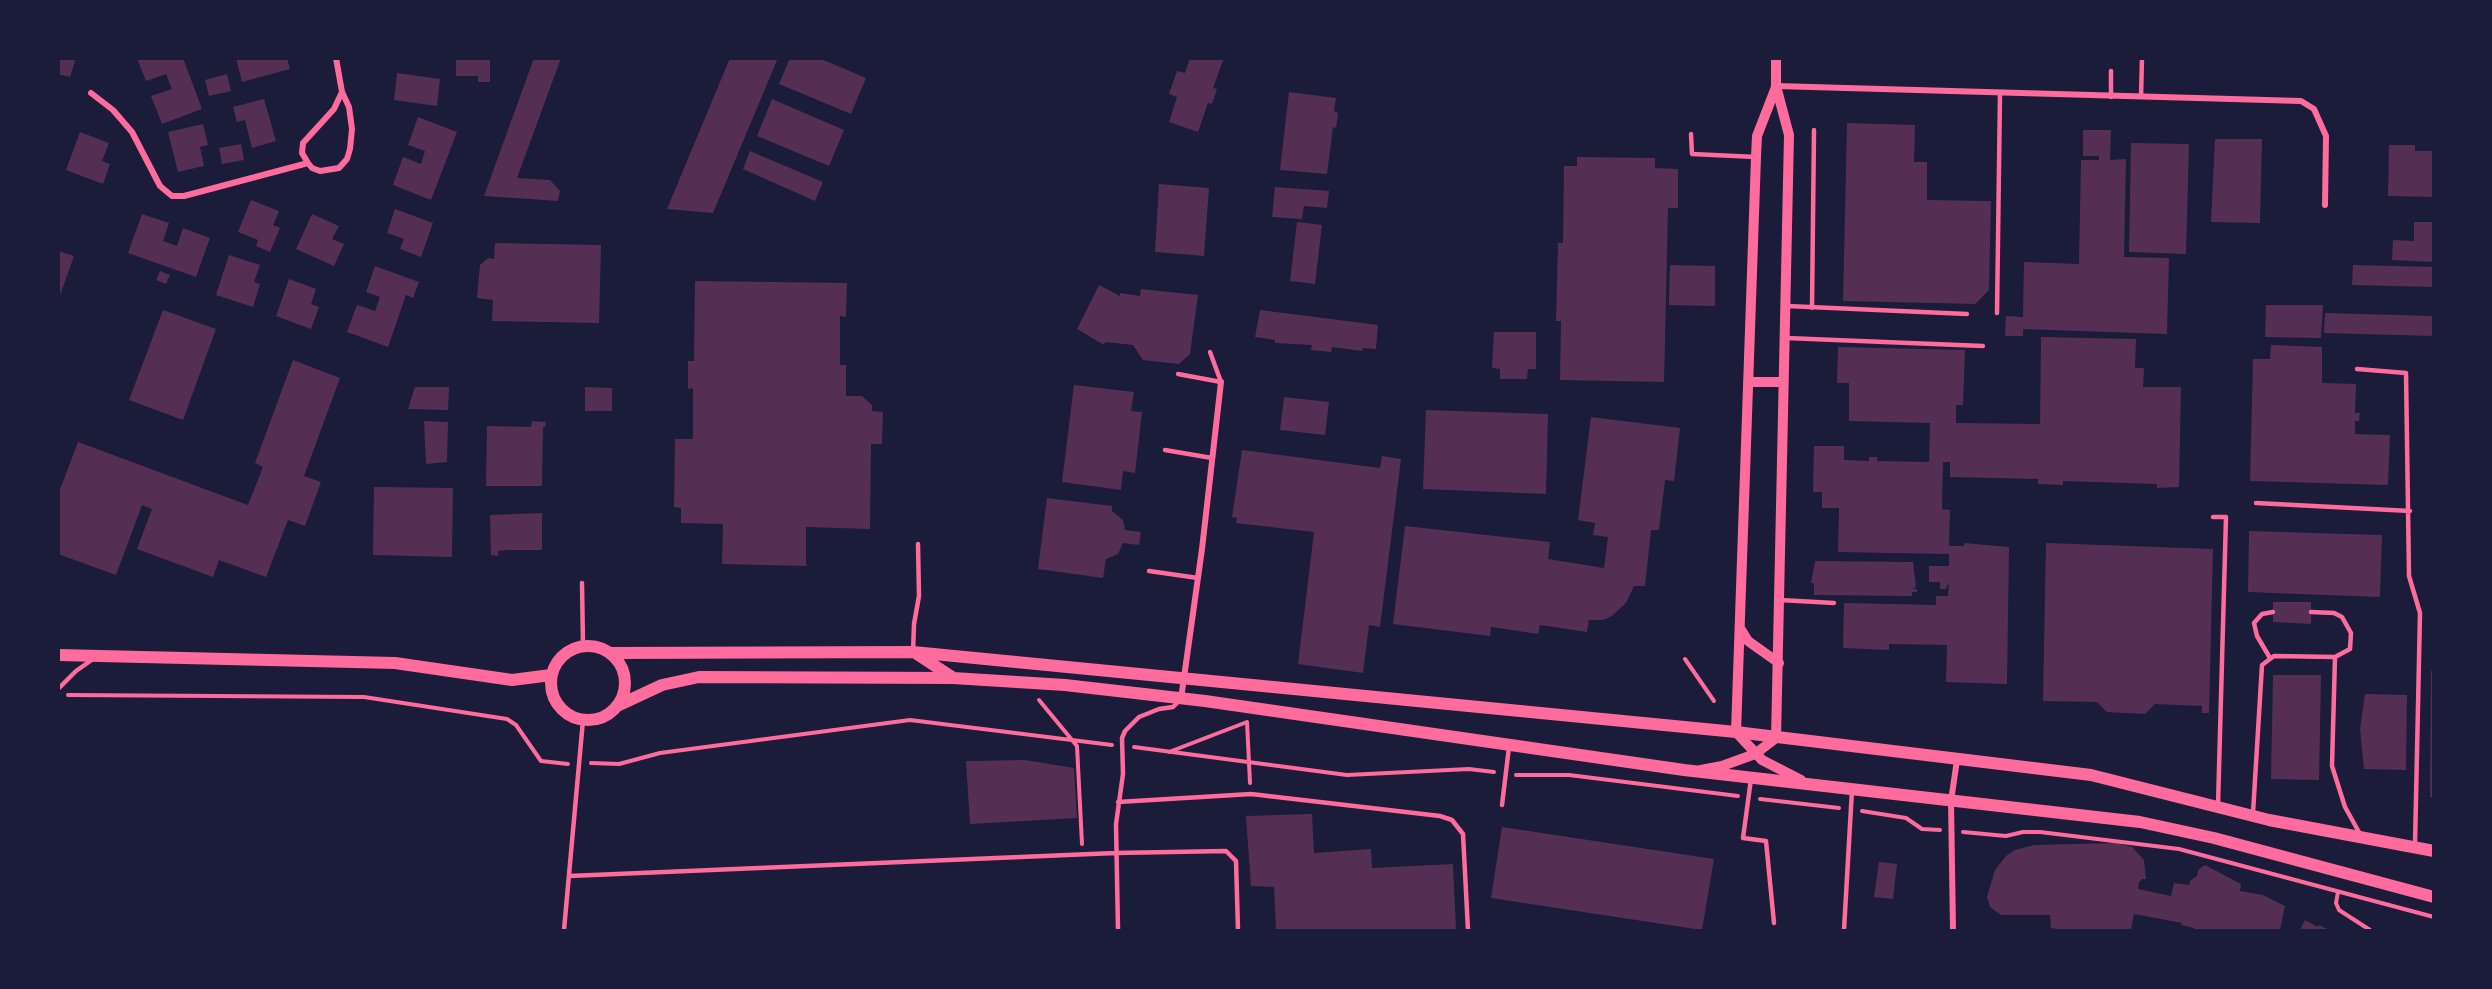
<!DOCTYPE html>
<html>
<head>
<meta charset="utf-8">
<style>
  body { margin:0 }
  #map { position:relative; width:2492px; height:989px; overflow:hidden; background:#1b1b3a; font-family:Barlow,sans-serif }
  canvas { display:block }
  .frame { position:absolute; inset:0; border:60px solid #1b1b3a; pointer-events:none }
</style>
</head>
<body>
<div id="map">
<canvas width="2492" height="989"></canvas>
<div class="frame"></div>
</div>
<script>
const ctx = document.querySelector('canvas').getContext('2d');
ctx.lineJoin = 'round';
function paint(path, color) {
  ctx.fillStyle = color;
  ctx.fill(path, 'evenodd');
}
function toPath(rows) {
  const path = new Path2D();
  for (const r of rows) {
    if (r.length === 3) {
      path.moveTo(r[0] + r[2], r[1]);
      path.arc(r[0], r[1], r[2], 0, 2 * Math.PI);
      continue;
    }
    path.moveTo(r[0], r[1]);
    for (let i = 2; i < r.length; i += 2) path.lineTo(r[i], r[i + 1]);
  }
  return path;
}
function strokePath(path, color, width, dash) {
  ctx.strokeStyle = color;
  ctx.lineWidth = width;
  ctx.lineCap = dash ? 'butt' : 'round';
  ctx.setLineDash(dash || []);
  ctx.stroke(path);
}
paint(toPath([
  [58,58,76,58,70,77,58,74],
  [137,58,183,58,202,109,162,124,151,96,172,89,166,74,146,81],
  [236,58,287,58,290,69,242,82],
  [456,58,490,58,490,82,478,82,478,76,456,76],
  [534,58,561,58,517,178,550,180,560,191,558,201,484,196],
  [730,58,778,58,713,213,667,209],
  [790,58,819,58,866,78,851,114,779,84],
  [1190,58,1224,58,1213,88,1217,89,1212,104,1208,103,1198,132,1169,122,1177,97,1169,94,1177,71,1185,73],
  [397,73,440,79,437,106,394,100],
  [227,74,231,91,209,96,205,80],
  [1289,92,1336,98,1334,111,1338,113,1336,128,1333,127,1327,174,1280,170],
  [264,99,276,141,252,148,245,120,237,122,233,107],
  [772,99,844,130,829,166,757,136],
  [418,117,457,132,431,200,393,185,403,157,421,164,425,151,408,145],
  [1847,123,1915,125,1914,162,1927,162,1927,200,1991,201,1989,290,1975,304,1843,301],
  [203,124,208,145,200,147,204,166,178,172,168,132],
  [2083,130,2111,130,2110,160,2126,159,2124,257,2169,258,2167,334,2023,329,2023,336,2005,336,2006,316,2023,317,2024,262,2079,264,2081,160,2099,160,2099,156,2083,156],
  [80,132,109,143,102,161,110,164,103,184,66,170],
  [2215,139,2262,139,2260,223,2211,222],
  [2131,143,2189,144,2186,254,2129,252],
  [241,144,244,160,222,164,219,148],
  [2389,145,2415,145,2415,151,2434,151,2434,197,2388,196],
  [750,151,823,182,815,201,743,169],
  [1577,157,1655,158,1655,168,1678,169,1678,208,1668,208,1664,382,1560,380,1561,321,1556,321,1558,243,1563,243,1564,166,1577,166],
  [1159,184,1209,188,1204,256,1155,252],
  [1275,187,1329,191,1327,208,1304,206,1302,219,1272,217],
  [251,200,279,211,273,225,280,228,270,252,256,246,258,240,238,232],
  [395,209,433,223,421,257,400,249,404,239,387,233],
  [142,214,169,223,163,241,177,246,183,228,210,238,196,277,128,253],
  [312,214,339,226,332,239,344,244,334,266,296,249],
  [1297,222,1322,225,1315,284,1290,281],
  [2414,222,2434,222,2434,262,2392,260,2393,240,2414,241],
  [495,243,601,245,599,323,492,321,493,300,477,298,480,265,488,258,494,259],
  [58,251,74,256,59,298,58,297],
  [229,255,260,265,254,282,260,284,253,307,216,295],
  [1670,265,1715,266,1715,306,1669,305],
  [2353,265,2434,267,2434,287,2352,285],
  [375,266,419,282,413,298,406,295,388,347,347,332,357,305,375,311,380,297,366,292],
  [160,271,170,275,166,284,156,280],
  [289,279,316,289,311,304,319,307,311,329,276,316],
  [695,281,847,283,846,317,840,316,840,365,846,365,846,396,862,396,872,405,872,411,883,412,882,444,871,444,870,529,806,527,806,566,722,564,723,524,681,523,681,508,674,507,675,439,693,439,693,388,688,389,688,361,694,361],
  [1099,285,1120,296,1120,293,1140,296,1141,289,1198,295,1190,354,1179,364,1143,360,1133,345,1105,342,1104,345,1077,329],
  [2266,305,2323,305,2321,338,2265,337],
  [163,310,216,329,183,420,129,400],
  [1260,310,1378,325,1376,349,1363,348,1362,351,1332,347,1331,352,1311,350,1312,345,1275,343,1275,340,1255,337],
  [2325,313,2434,316,2434,336,2324,333],
  [1494,332,1536,332,1536,369,1528,369,1527,379,1500,379,1500,369,1492,368],
  [2041,337,2136,339,2135,368,2144,368,2143,387,2181,387,2179,487,2157,488,2157,484,2063,481,2063,485,2038,484,2038,479,1950,477,1950,462,1943,462,1942,509,1950,510,1949,546,1964,546,1964,543,2009,547,2007,684,1946,682,1947,645,1889,644,1889,650,1843,648,1844,603,1936,605,1936,596,1948,596,1949,582,1946,589,1940,589,1940,582,1929,582,1929,566,1949,566,1949,554,1838,552,1839,508,1822,508,1822,492,1813,492,1814,446,1844,446,1844,460,1869,461,1869,457,1877,457,1877,461,1929,462,1930,423,1849,421,1849,383,1837,383,1838,347,1965,350,1963,405,1956,405,1956,423,2040,424],
  [2271,345,2322,347,2322,383,2356,384,2355,413,2360,413,2359,421,2355,421,2355,434,2390,435,2388,485,2250,481,2253,359,2270,359],
  [293,360,340,378,304,476,321,482,305,526,288,520,266,577,219,560,213,577,137,549,152,509,142,505,116,575,58,554,58,495,78,442,248,505,263,467,255,463],
  [1074,385,1134,392,1131,411,1142,412,1135,473,1123,471,1121,490,1062,482],
  [415,387,449,387,448,410,408,409],
  [585,387,612,388,612,411,585,411],
  [1284,397,1329,402,1325,435,1280,430],
  [1426,410,1548,414,1546,494,1423,489],
  [1591,417,1680,428,1674,481,1665,480,1659,530,1651,530,1645,586,1634,586,1626,603,1612,616,1603,620,1589,620,1587,632,1540,625,1538,634,1491,627,1490,636,1393,624,1405,526,1550,542,1548,559,1604,568,1608,537,1593,535,1595,523,1578,520],
  [424,421,448,422,447,462,426,464],
  [532,421,546,422,545,427,543,427,542,486,486,486,487,426,531,427],
  [1242,450,1380,468,1382,456,1401,459,1380,627,1369,625,1363,673,1298,664,1314,532,1236,523,1237,518,1232,517],
  [374,487,453,488,452,557,373,555],
  [1047,498,1112,506,1112,511,1123,520,1125,530,1141,532,1139,545,1123,543,1118,554,1106,559,1103,578,1038,569],
  [542,513,542,550,508,550,498,551,498,556,491,555,490,515],
  [2249,531,2382,535,2380,597,2248,592],
  [2046,543,2213,549,2209,713,2202,713,2202,706,2155,704,2145,714,2107,712,2097,702,2043,701],
  [1815,561,1913,562,1916,587,1912,589,1917,589,1917,592,1912,592,1912,596,1814,595,1814,583,1811,583],
  [2273,602,2311,602,2311,624,2273,622],
  [2431,671,2434,671,2434,797,2430,797],
  [2273,675,2321,675,2319,780,2271,779],
  [2365,694,2407,695,2406,770,2364,769,2360,729],
  [1025,760,1074,768,1077,818,970,824,966,761],
  [1312,814,1314,853,1371,849,1372,868,1453,864,1456,930,1276,930,1274,887,1251,886,1246,816],
  [1502,827,1714,859,1702,930,1491,898],
  [2116,843,2132,847,2144,860,2146,879,2142,879,2139,882,2138,889,2171,896,2174,883,2189,885,2190,881,2197,876,2198,870,2205,865,2241,884,2240,891,2263,895,2285,906,2280,930,2195,930,2194,928,2181,925,2182,923,2134,914,2131,930,2064,930,2051,928,2050,915,2001,915,1990,907,1987,897,1995,870,2006,856,2015,850,2034,845],
  [1879,862,1897,864,1893,899,1874,897],
  [2305,920,2318,927,2319,925,2329,930,2300,930]
]), '#542f53');
strokePath(toPath([
  [1685,659,1714,701],
  [68,695,364,697,507,719,516,725,541,761,568,764],
  [1039,700,1077,746,1082,844],
  [1134,747,1347,775,1469,769,1494,772],
  [1169,752,1247,722,1250,783],
  [591,763,619,764,660,753,910,720,1112,745],
  [1516,775,1569,775,1738,796],
  [1760,799,1839,808],
  [1862,811,1906,818,1922,829,1940,830],
  [1963,832,2006,836,2023,832,2040,832,2179,849,2434,917],
  [2338,892,2336,903,2339,910,2370,930]
]), '#ff6b9d', 4);
strokePath(toPath([
  [2111,97,2111,71],
  [2141,97,2142,58],
  [1691,134,1692,154,1756,157],
  [1787,306,1967,314],
  [1812,308,1814,130],
  [1997,313,2000,94],
  [1786,338,1983,346],
  [1210,352,1221,382],
  [2357,369,2406,373,2409,576,2420,613,2415,845],
  [1178,374,1221,382],
  [1165,450,1212,458],
  [2256,503,2410,511],
  [2213,517,2226,517,2218,805],
  [1149,571,1198,578],
  [582,583,583,646],
  [1780,600,1834,603],
  [913,652,914,624,919,596,918,544],
  [2335,657,2332,766,2345,807,2360,834],
  [2270,658,2257,636,2254,623,2262,614,2273,612],
  [58,689,76,671,93,659],
  [1751,779,1743,838,1766,841,1774,923],
  [1118,802,1251,794,1440,816,1452,820,1463,834,1468,930],
  [1502,805,1509,747],
  [2253,813,2262,665,2274,656,2335,657,2350,649,2351,633,2342,617,2334,613,2311,612],
  [569,876,1115,853,1226,851,1236,861,1238,930],
  [564,930,583,720],
  [1118,930,1116,824,1123,774,1122,738,1125,731,1139,717,1159,709,1173,707,1179,701],
  [1844,930,1852,790]
]), '#ff6b9d', 4.5);
strokePath(toPath([
  [336,58,342,92,349,107,352,129,350,149,347,159,339,168,320,171,312,168,308,163,302,153,303,143,334,109,342,92],
  [1776,86,2301,101,2314,109,2326,136,2325,205],
  [91,93,113,110,132,132,160,186,172,196,184,196,308,163],
  [1181,699,1202,549,1221,382],
  [1953,930,1951,801,1957,760]
]), '#ff6b9d', 6);
strokePath(toPath([
  [1776,87,1757,136,1756,157,1736,732,1762,760,1801,780],
  [1748,382,1783,382],
  [1740,628,1748,641,1779,663],
  [1701,770,1722,766,1755,754,1776,738,1789,135,1776,86,1776,58]
]), '#ff6b9d', 10);
strokePath(toPath([
  [588,683,37],
  [610,653,913,652,1736,732,2091,775,2269,820,2434,851],
  [917,654,952,677],
  [58,655,395,663,512,680,551,675],
  [617,706,662,685,699,677,953,678,1065,685,1205,701,1684,770,2140,822,2214,838,2434,897]
]), '#ff6b9d', 12);
</script>
</body>
</html>
